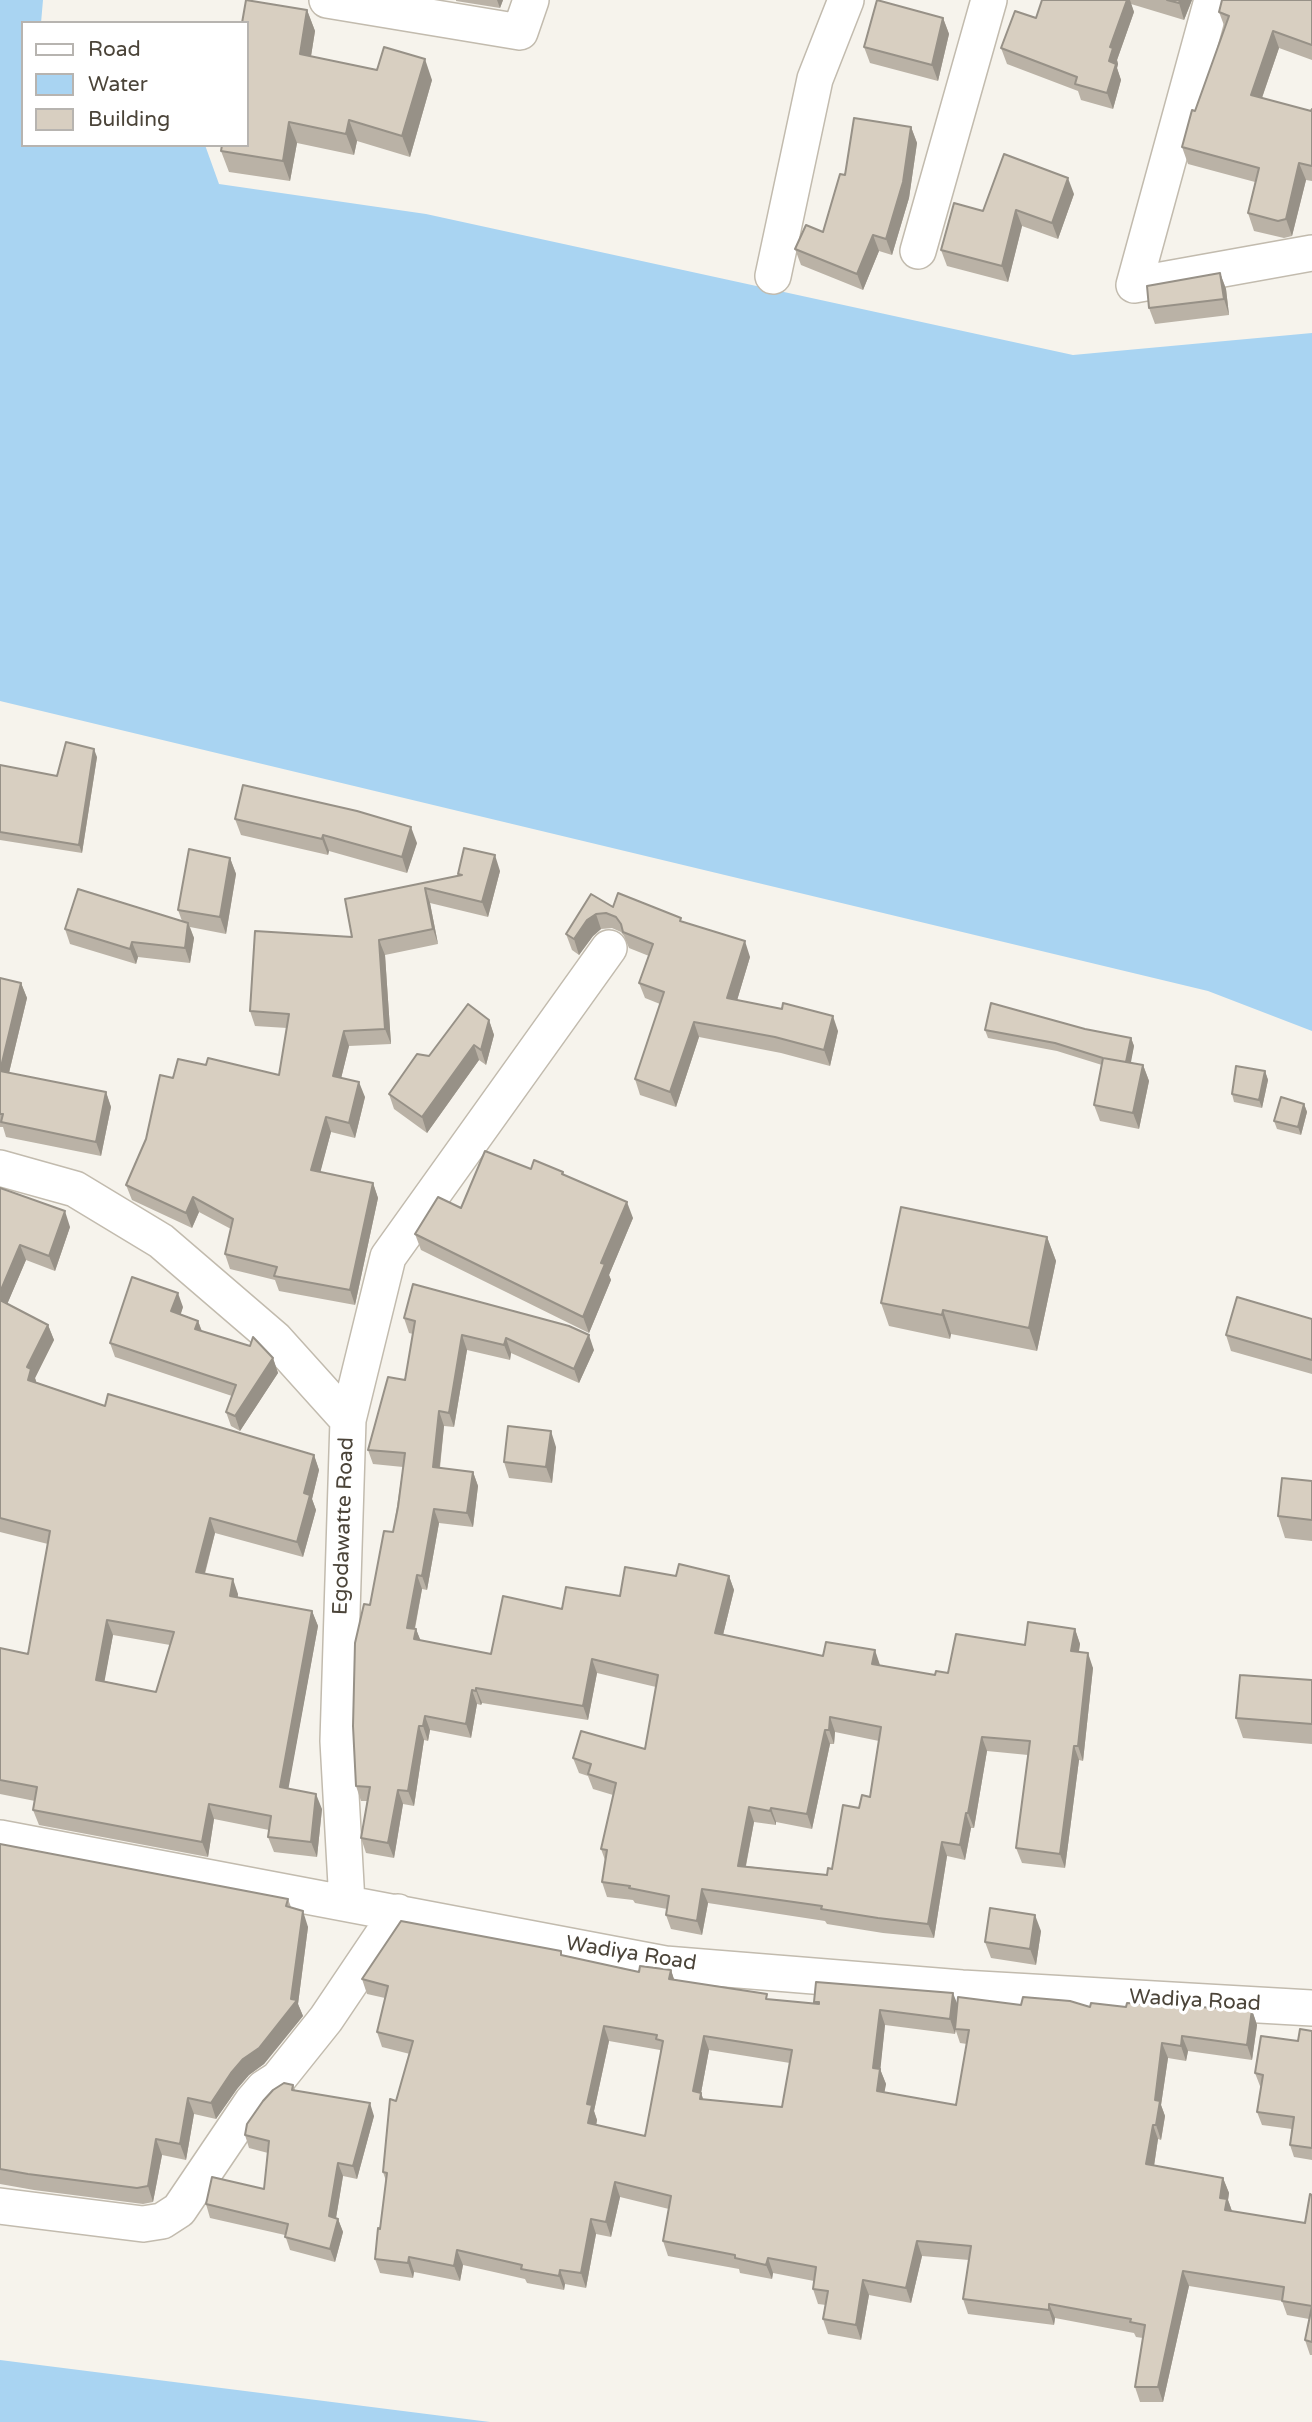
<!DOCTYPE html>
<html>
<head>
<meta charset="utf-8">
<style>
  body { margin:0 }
  #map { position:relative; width:1312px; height:2422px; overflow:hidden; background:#f6f3ec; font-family:"Varela Round",sans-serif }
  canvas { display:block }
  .legend { position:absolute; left:21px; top:21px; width:228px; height:126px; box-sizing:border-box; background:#fff; border:2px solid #b7b4b0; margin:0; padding:9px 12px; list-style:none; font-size:21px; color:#4b4439 }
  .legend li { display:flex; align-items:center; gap:14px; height:35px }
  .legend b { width:35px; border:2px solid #b7b4b0 }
</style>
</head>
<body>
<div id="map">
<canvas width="1312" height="2422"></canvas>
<ul class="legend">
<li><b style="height:9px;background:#fff"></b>Road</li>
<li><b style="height:19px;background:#a9d4f2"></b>Water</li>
<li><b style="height:19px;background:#d8cfc1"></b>Building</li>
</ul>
</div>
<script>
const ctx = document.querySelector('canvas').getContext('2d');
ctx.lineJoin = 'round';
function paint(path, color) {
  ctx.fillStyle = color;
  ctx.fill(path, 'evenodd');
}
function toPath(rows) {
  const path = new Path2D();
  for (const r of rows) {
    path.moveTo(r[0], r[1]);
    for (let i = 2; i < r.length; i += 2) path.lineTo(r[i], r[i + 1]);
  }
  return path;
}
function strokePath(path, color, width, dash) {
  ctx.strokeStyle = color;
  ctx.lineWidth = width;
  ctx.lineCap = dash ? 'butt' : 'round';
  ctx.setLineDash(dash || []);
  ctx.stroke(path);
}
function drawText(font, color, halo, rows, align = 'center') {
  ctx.font = font + ' "Varela Round",sans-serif';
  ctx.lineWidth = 7;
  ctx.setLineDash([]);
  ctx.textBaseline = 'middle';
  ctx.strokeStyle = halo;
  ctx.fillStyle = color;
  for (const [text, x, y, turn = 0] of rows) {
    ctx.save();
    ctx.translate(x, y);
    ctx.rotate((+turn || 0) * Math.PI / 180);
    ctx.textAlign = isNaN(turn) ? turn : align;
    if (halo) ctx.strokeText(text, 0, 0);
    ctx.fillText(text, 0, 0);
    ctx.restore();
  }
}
paint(toPath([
  [0,0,43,0,41,23,23,23,23,145,205,145,219,184,426,214,1073,355,1312,333,1312,1031,1208,991,0,701],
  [0,2360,490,2422,0,2422]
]), '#a9d4f2');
const street = toPath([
  [327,0,520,32,531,0],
  [1212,0,1134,285,1312,253],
  [918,251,989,0],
  [773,276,815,79,846,0],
  [0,1168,75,1189,161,1241,275,1339,348,1420,338,1741,347,1903],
  [348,1420,388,1257,609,948],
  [0,1838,665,1964,962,1988,1312,2008],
  [0,2206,143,2224,162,2221,179,2210,252,2102,264,2088,278,2079,326,2019,398,1912]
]);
strokePath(street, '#c2bbae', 38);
strokePath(street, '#fff', 35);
paint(toPath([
  [456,0,503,0,500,8,456,1],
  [1042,0,1192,0,1184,20,1131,4,1134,12,1117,60,1118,64,1117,68,1121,80,1113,109,1081,100,1078,91,1007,64,1001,48,1036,18],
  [1312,0,1312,60,1279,48,1262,98,1311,111,1312,109,1312,181,1306,180,1292,236,1284,238,1254,231,1248,213,1255,182,1188,164,1182,147,1225,28,1219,12],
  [307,10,315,31,311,56,377,70,432,80,410,157,357,141,354,155,297,143,290,181,229,172,221,151],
  [943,18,949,34,938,81,870,63,864,47],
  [911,127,917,143,909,198,892,255,879,251,863,290,801,265,795,249,823,232,845,175],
  [1074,194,1058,239,1022,226,1008,282,947,266,941,250,983,211],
  [1220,273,1226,289,1229,315,1155,324,1149,308],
  [97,757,82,853,0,840,0,765,57,776],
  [235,819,417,843,407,873,329,851,328,855,241,835],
  [230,858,236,874,226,934,190,927,194,938,190,963,138,957,136,964,70,944,65,929,182,921,178,910],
  [500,871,488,917,430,903,438,944,385,955,391,1044,349,1046,341,1078,365,1097,355,1138,331,1132,320,1172,373,1183,378,1198,355,1305,279,1291,275,1280,230,1269,225,1254,231,1229,199,1212,192,1228,132,1200,126,1185,173,1078,206,1065,279,1075,287,1028,255,1026,250,1011,352,937,345,899,459,876,458,874],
  [591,894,613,907,683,922,750,957,737,1000,838,1031,830,1066,781,1053,699,1037,676,1107,640,1095,635,1079,660,1004,645,998,639,983,649,956,629,948,624,936,621,932,612,928,601,929,593,936,579,955,572,950,566,934],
  [0,978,21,983,27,998,9,1073,106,1092,111,1107,101,1156,6,1137,3,1127,0,1127],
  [489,1020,494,1035,486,1065,479,1060,427,1133,394,1109,389,1094,429,1056],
  [1085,1029,1131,1038,1134,1046,1130,1063,1143,1065,1149,1081,1139,1129,1100,1121,1094,1105,1102,1065,1057,1051,988,1038,985,1030],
  [1265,1071,1268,1080,1262,1108,1234,1102,1232,1094],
  [1304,1104,1307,1112,1301,1135,1277,1129,1274,1121],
  [531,1169,563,1172,564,1175,633,1218,609,1275,611,1280,589,1333,421,1250,415,1234],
  [0,1188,70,1227,55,1271,26,1260,7,1304,48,1325,54,1340,35,1378,36,1382,105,1406,314,1455,319,1470,312,1499,316,1510,303,1557,215,1533,205,1574,238,1594,238,1598,312,1611,318,1626,288,1788,322,1809,317,1857,274,1852,268,1837,269,1830,214,1819,208,1857,39,1825,33,1810,35,1801,0,1794,0,1648,28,1654,48,1544,0,1532],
  [113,1635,170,1645,156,1692,104,1681],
  [1047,1237,1056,1261,1037,1351,951,1334,950,1339,889,1326,881,1303],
  [183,1307,180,1315,198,1321,202,1331,273,1358,278,1373,240,1431,231,1426,226,1412,232,1396,115,1357,110,1343],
  [404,1318,594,1350,579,1383,511,1353,510,1360,467,1350,454,1427,444,1426,440,1468,473,1472,478,1486,473,1527,439,1523,427,1590,422,1589,415,1629,416,1629,420,1640,491,1654,562,1609,620,1596,676,1576,729,1576,734,1590,723,1635,823,1656,935,1675,948,1673,1025,1645,1075,1629,1080,1644,1079,1652,1093,1668,1083,1761,1079,1760,1065,1868,1022,1863,1016,1848,1028,1755,987,1751,974,1828,971,1828,965,1860,947,1856,934,1938,883,1933,827,1924,825,1921,708,1903,702,1935,671,1929,666,1915,667,1909,635,1903,633,1900,607,1897,602,1882,605,1860,601,1849,613,1795,593,1789,588,1776,579,1773,573,1758,645,1749,656,1687,597,1673,588,1720,482,1703,481,1705,477,1704,471,1738,430,1730,428,1741,424,1740,414,1806,403,1804,394,1858,366,1853,361,1838,367,1801,361,1801,356,1786,370,1605,393,1532,403,1467,373,1464,368,1450,405,1380,413,1334,409,1333],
  [835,1732,879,1741,870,1797,859,1808,832,1869,827,1875,746,1866,754,1822,776,1825,776,1822,812,1829,830,1744,834,1744],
  [1312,1319,1312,1374,1231,1351,1226,1335],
  [556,1447,552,1483,509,1478,504,1462],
  [1312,1481,1312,1541,1285,1538,1278,1516],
  [1312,1680,1312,1744,1243,1738,1236,1718],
  [0,1844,288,1899,291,1907,308,1927,298,2004,303,2016,264,2064,249,2075,237,2089,216,2119,194,2114,186,2160,162,2155,153,2202,143,2204,34,2190,0,2184],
  [1041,1931,1036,1965,991,1958,985,1942],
  [563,1955,639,1972,671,1970,674,1980,768,1999,815,2004,814,2002,1021,2005,1252,2010,1257,2025,1252,2060,1188,2051,1186,2061,1168,2058,1161,2105,1165,2116,1161,2140,1158,2139,1154,2166,1223,2178,1229,2193,1228,2200,1232,2211,1305,2223,1312,2195,1312,2355,1310,2355,1305,2340,1309,2319,1287,2315,1282,2301,1189,2286,1163,2402,1140,2402,1135,2387,1143,2338,1136,2337,1134,2333,1055,2318,1054,2325,968,2314,963,2299,969,2260,922,2256,911,2303,869,2295,861,2340,828,2334,823,2319,826,2305,818,2304,813,2289,814,2281,773,2273,772,2279,740,2273,739,2269,668,2256,663,2241,669,2209,620,2197,611,2237,596,2234,586,2288,565,2284,564,2290,527,2283,525,2279,463,2265,460,2281,414,2272,413,2278,380,2273,375,2259,380,2229,386,2181,383,2172,396,2101,410,2054,382,2047,377,2032,385,1998,367,1994,362,1979],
  [885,2025,955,2034,956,2031,960,2043,967,2044,956,2105,884,2092,886,2084,880,2069],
  [609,2041,660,2050,661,2053,645,2136,596,2125,597,2120,594,2111],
  [709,2050,790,2063,782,2107,703,2099,701,2093],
  [1312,2031,1312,2160,1294,2157,1290,2145,1292,2129,1262,2125,1257,2112,1261,2086,1260,2086,1255,2073],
  [293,2085,295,2090,374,2116,357,2179,343,2176,336,2218,338,2219,343,2232,335,2262,290,2250,285,2235,210,2218,206,2204,264,2189,268,2153,249,2148,245,2135]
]), '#bab2a6');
paint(toPath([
  [497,0,503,0,500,8],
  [1127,0,1130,0,1134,12,1117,60,1118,64,1117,68,1121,80,1113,109,1107,93,1110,47],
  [1180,0,1192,0,1184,20,1179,3],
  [307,10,315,31,308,75,300,54],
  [943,18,949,34,938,81,932,65],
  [1273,31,1279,48,1257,112,1251,95],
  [425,59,432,80,410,157,402,136],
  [349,120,357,141,354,155,346,134],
  [289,122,297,143,290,181,283,161],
  [911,127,917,143,909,198,892,255,886,239],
  [1299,163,1306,180,1292,236,1286,219],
  [1068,178,1074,194,1058,239,1052,223],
  [1016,210,1022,226,1008,282,1002,266],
  [873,235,879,251,863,290,857,274],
  [1220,273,1226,289,1229,315,1224,299],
  [94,749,97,757,82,853,79,845],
  [411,827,417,843,407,873,402,857],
  [323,835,329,851,328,855,322,839],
  [495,855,500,871,488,917,482,902],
  [230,858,236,874,226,934,220,917],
  [425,888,430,903,438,944,433,929],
  [596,914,601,929,593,936,579,955,574,939,587,920],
  [188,923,194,938,190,963,185,948],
  [379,940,385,955,391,1044,385,1029],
  [745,941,750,957,733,1014,727,998],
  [132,942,138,957,136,964,130,949],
  [21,983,27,998,6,1085,0,1071],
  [833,1016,838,1031,830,1066,824,1050],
  [489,1020,494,1035,486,1065,481,1050],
  [694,1022,699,1037,676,1107,670,1092],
  [344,1031,349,1046,338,1091,333,1076],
  [1131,1038,1134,1046,1129,1073,1126,1064],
  [474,1045,479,1060,427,1133,422,1117],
  [1143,1065,1149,1081,1139,1129,1133,1113],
  [1265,1071,1268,1080,1262,1108,1259,1100],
  [359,1082,365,1097,355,1138,349,1123],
  [106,1092,111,1107,101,1156,96,1142],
  [1304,1104,1307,1112,1301,1135,1298,1127],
  [326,1117,331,1132,317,1185,311,1170],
  [373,1183,378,1198,355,1305,350,1290],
  [193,1197,199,1212,192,1228,186,1213],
  [627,1202,633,1218,609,1275,611,1280,589,1333,583,1317,601,1263],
  [65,1211,70,1227,55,1271,49,1256],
  [1047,1237,1056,1261,1037,1351,1029,1328],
  [20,1245,26,1260,3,1314,0,1307,0,1292],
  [178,1293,183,1307,177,1326,171,1311],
  [943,1310,951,1334,950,1339,942,1315],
  [198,1321,203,1335,195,1329],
  [48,1325,54,1340,35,1378,37,1384,28,1380,27,1367],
  [462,1335,467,1350,454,1427,449,1413],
  [589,1335,594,1350,579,1383,574,1369],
  [506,1338,511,1353,510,1360,504,1345],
  [273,1358,278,1373,240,1431,235,1416],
  [439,1411,444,1426,438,1482,433,1467],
  [551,1431,556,1447,552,1483,546,1467],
  [314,1455,319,1470,312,1499,316,1510,303,1557,297,1542,304,1493],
  [473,1472,478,1486,473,1527,467,1513],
  [434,1509,439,1523,427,1590,422,1576],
  [210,1518,215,1533,201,1587,196,1572],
  [417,1575,422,1589,412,1642,407,1628],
  [729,1576,734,1590,720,1647,715,1633],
  [233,1579,238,1594,235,1611,230,1596],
  [312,1611,318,1626,286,1802,280,1787],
  [107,1620,113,1635,102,1695,96,1680],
  [416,1629,422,1644,414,1639],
  [1075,1629,1080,1644,1076,1666,1071,1651],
  [875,1650,880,1665,878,1678,872,1664],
  [1088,1653,1093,1668,1083,1761,1078,1746],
  [592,1659,597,1673,588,1720,583,1706],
  [476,1688,482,1703,481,1705,476,1691],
  [472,1690,477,1704,471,1738,466,1724],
  [425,1716,430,1730,428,1741,423,1726],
  [830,1717,835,1732,834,1744,829,1730],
  [419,1726,424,1740,414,1806,408,1791],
  [825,1730,830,1744,812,1829,807,1814],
  [982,1737,987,1751,974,1828,968,1813],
  [1074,1746,1079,1760,1065,1868,1060,1854],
  [398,1790,403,1804,394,1858,388,1843],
  [316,1794,322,1809,317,1857,311,1842],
  [209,1804,214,1819,208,1857,202,1842],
  [749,1807,754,1822,743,1880,738,1866],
  [771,1808,776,1822,776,1825,770,1811],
  [966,1813,971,1828,965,1860,960,1845],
  [942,1842,947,1856,934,1938,928,1924],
  [702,1889,708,1903,702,1935,697,1921],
  [303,1911,308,1927,298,2004,303,2016,264,2064,249,2075,237,2089,216,2119,211,2103,231,2073,291,1999],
  [1035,1915,1041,1931,1036,1965,1030,1949],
  [671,1970,676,1985,669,1979],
  [953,1993,959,2008,955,2029,955,2034,950,2019],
  [880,2010,885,2025,880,2073,880,2069,886,2084,882,2106,877,2091,873,2068],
  [1252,2010,1257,2025,1252,2060,1247,2045],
  [604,2026,609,2041,594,2111,597,2120,594,2137,588,2123,587,2104],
  [704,2036,709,2050,701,2093,706,2107,693,2091],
  [1182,2036,1188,2051,1186,2061,1181,2046],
  [1162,2043,1168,2058,1161,2105,1165,2116,1161,2140,1156,2125,1155,2100],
  [188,2098,194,2114,186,2160,180,2144],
  [370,2103,374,2116,357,2179,353,2166],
  [1153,2125,1158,2139,1152,2179,1146,2164],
  [156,2139,162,2155,153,2202,148,2186],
  [338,2163,343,2176,334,2230,329,2216],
  [1223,2178,1229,2193,1228,2200,1233,2214,1231,2225,1220,2198],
  [615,2182,620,2197,611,2237,606,2222],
  [338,2219,343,2232,335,2262,330,2249],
  [591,2219,596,2234,586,2288,581,2273],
  [917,2241,922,2256,911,2303,906,2288],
  [457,2250,463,2265,460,2281,454,2266],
  [409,2257,414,2272,413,2278,408,2263],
  [768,2258,773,2273,772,2279,766,2265],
  [560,2270,565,2284,564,2290,559,2276],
  [1183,2271,1189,2286,1163,2402,1158,2387],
  [863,2280,869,2295,861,2340,856,2325],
  [1049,2304,1055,2318,1054,2325,1049,2310]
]), '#979187');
const building = toPath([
  [246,0,307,10,300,54,377,70,384,47,425,59,402,136,349,120,346,134,289,122,283,161,221,151,222,145,247,145,247,23,242,23,246,0],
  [877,0,943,18,932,65,864,47,877,0],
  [1042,0,1127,0,1110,47,1113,48,1109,61,1116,64,1107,93,1075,84,1077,77,1001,48,1015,11,1036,18,1042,0],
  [1167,0,1180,0,1179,3,1167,0],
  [1222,0,1312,0,1312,45,1273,31,1251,95,1311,111,1312,109,1312,166,1299,163,1286,219,1278,221,1248,213,1259,168,1182,147,1192,110,1195,111,1229,16,1219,12,1222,0],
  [854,118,911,127,903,182,886,239,873,235,857,274,795,249,806,225,823,232,840,174,845,175,854,118],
  [1004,154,1068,178,1052,223,1016,210,1002,266,941,250,954,203,983,211,1004,154],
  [1220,273,1224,299,1149,308,1147,286,1220,273],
  [66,742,94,749,79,845,0,832,0,765,57,776,66,742],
  [243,785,357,811,411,827,402,857,323,835,322,839,235,819,243,785],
  [464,848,495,855,482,902,425,888,433,929,379,940,385,1029,344,1031,333,1076,359,1082,349,1123,326,1117,311,1170,373,1183,350,1290,274,1276,277,1267,225,1254,233,1219,193,1197,186,1213,126,1185,146,1139,160,1075,173,1078,178,1059,206,1065,208,1058,279,1075,289,1014,250,1011,255,931,352,937,345,899,462,875,458,874,464,848],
  [189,849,230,858,220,917,178,910,189,849],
  [78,889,188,923,185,948,132,942,130,949,65,929,78,889],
  [618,893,681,918,680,921,745,941,727,998,782,1009,783,1003,833,1016,824,1050,775,1037,694,1022,670,1092,635,1079,664,992,639,983,653,944,623,932,621,924,616,917,606,913,596,914,587,920,574,939,566,934,591,894,613,907,618,893],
  [0,978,21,983,0,1071,106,1092,96,1142,1,1122,3,1114,0,1114,0,978],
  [991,1003,1085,1029,1131,1038,1126,1062,1103,1058,1055,1043,985,1030,991,1003],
  [468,1004,489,1020,481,1050,474,1045,422,1117,389,1094,417,1054,429,1056,468,1004],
  [1103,1058,1143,1065,1133,1113,1094,1105,1103,1058],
  [1236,1066,1265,1071,1259,1100,1232,1094,1236,1066],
  [1281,1097,1304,1104,1298,1127,1274,1121,1281,1097],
  [485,1151,531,1169,534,1160,563,1172,562,1174,627,1202,601,1263,605,1264,583,1317,415,1234,438,1197,461,1208,485,1151],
  [0,1188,65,1211,49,1256,20,1245,0,1292,0,1188],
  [901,1207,1047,1237,1029,1328,943,1310,942,1315,881,1303,901,1207],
  [132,1277,178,1293,171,1311,198,1321,195,1329,250,1346,253,1337,273,1358,235,1416,226,1412,236,1385,110,1343,132,1277],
  [413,1284,569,1326,589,1335,574,1369,506,1338,504,1345,462,1335,449,1413,439,1411,433,1467,473,1472,467,1513,434,1509,422,1576,417,1575,407,1628,416,1629,414,1639,491,1654,503,1596,562,1609,566,1587,620,1596,625,1567,676,1576,679,1564,729,1576,715,1633,823,1656,826,1642,875,1650,872,1664,935,1675,936,1671,948,1673,956,1634,1025,1645,1028,1622,1075,1629,1071,1651,1088,1653,1078,1746,1074,1746,1060,1854,1016,1848,1030,1741,982,1737,968,1813,966,1813,960,1845,942,1842,928,1924,878,1918,821,1909,822,1906,702,1889,697,1921,666,1915,669,1896,629,1888,630,1886,602,1882,607,1850,601,1849,616,1783,588,1774,591,1764,573,1758,581,1731,645,1749,658,1675,592,1659,583,1706,476,1688,476,1691,472,1690,466,1724,425,1716,423,1726,419,1726,408,1791,398,1790,388,1843,361,1838,370,1787,356,1786,353,1726,355,1643,364,1604,370,1605,384,1531,393,1532,398,1507,405,1453,368,1450,388,1377,405,1380,415,1321,404,1318,413,1284],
  [830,1717,881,1727,870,1797,862,1795,859,1808,843,1805,832,1869,828,1868,827,1875,738,1866,749,1807,770,1811,771,1808,807,1814,825,1730,829,1730,830,1717],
  [1237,1297,1312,1319,1312,1360,1226,1335,1237,1297],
  [0,1300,48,1325,27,1367,31,1369,28,1380,105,1406,108,1394,314,1455,304,1493,310,1495,297,1542,210,1518,196,1572,233,1579,230,1596,312,1611,280,1787,316,1794,311,1842,268,1837,271,1816,209,1804,202,1842,33,1810,37,1787,0,1780,0,1648,28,1654,50,1531,0,1518,0,1300],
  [107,1620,174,1632,156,1692,96,1680,107,1620],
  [508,1426,551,1431,546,1467,504,1462,508,1426],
  [1282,1478,1312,1481,1312,1520,1278,1516,1282,1478],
  [1240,1675,1312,1680,1312,1724,1236,1718,1240,1675],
  [0,1844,288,1899,286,1906,303,1911,291,1999,297,2000,259,2048,243,2059,231,2073,211,2103,188,2098,180,2144,156,2139,148,2186,137,2188,28,2174,0,2169,0,1844],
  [990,1908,1035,1915,1030,1949,985,1942,990,1908],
  [401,1921,561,1951,561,1955,639,1972,640,1966,671,1970,669,1979,767,1994,766,1999,819,2004,819,2002,814,2002,816,1982,953,1993,950,2019,880,2010,873,2068,880,2069,877,2091,956,2105,969,2030,955,2029,958,1997,1021,2005,1023,1997,1070,2001,1090,2007,1091,2003,1126,2007,1127,2003,1252,2010,1247,2045,1182,2036,1181,2046,1162,2043,1155,2100,1160,2101,1156,2125,1153,2125,1146,2164,1223,2178,1220,2198,1227,2199,1225,2210,1305,2223,1310,2194,1312,2195,1312,2342,1305,2340,1312,2306,1282,2301,1284,2287,1183,2271,1158,2387,1135,2387,1145,2325,1130,2322,1131,2319,1049,2304,1049,2310,963,2299,971,2246,917,2241,906,2288,863,2280,856,2325,823,2319,828,2291,813,2289,816,2267,768,2258,766,2265,735,2258,735,2255,663,2241,671,2196,615,2182,606,2222,591,2219,581,2273,560,2270,559,2276,521,2269,522,2265,457,2250,454,2266,409,2257,408,2263,375,2259,378,2228,380,2229,387,2173,383,2172,390,2099,396,2101,413,2041,377,2032,388,1986,362,1979,401,1921],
  [604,2026,657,2035,656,2039,663,2041,645,2136,588,2123,592,2105,587,2104,604,2026],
  [704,2036,792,2050,782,2107,700,2099,701,2093,693,2091,704,2036],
  [1300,2029,1312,2031,1312,2148,1290,2145,1294,2117,1257,2112,1263,2075,1255,2073,1261,2036,1298,2041,1300,2029],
  [284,2083,293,2085,292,2090,370,2103,353,2166,338,2163,329,2216,338,2219,330,2249,285,2237,288,2224,206,2204,212,2177,264,2189,269,2141,245,2135,247,2124,263,2101,273,2090,284,2083]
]);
paint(building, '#d8cfc1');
strokePath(building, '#979187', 2);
drawText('21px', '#4b4439', '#fff', [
  ["Egodawatte Road",344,1526,-88],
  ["Wadiya Road",631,1954,9],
  ["Wadiya Road",1195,2001,3]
]);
</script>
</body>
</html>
